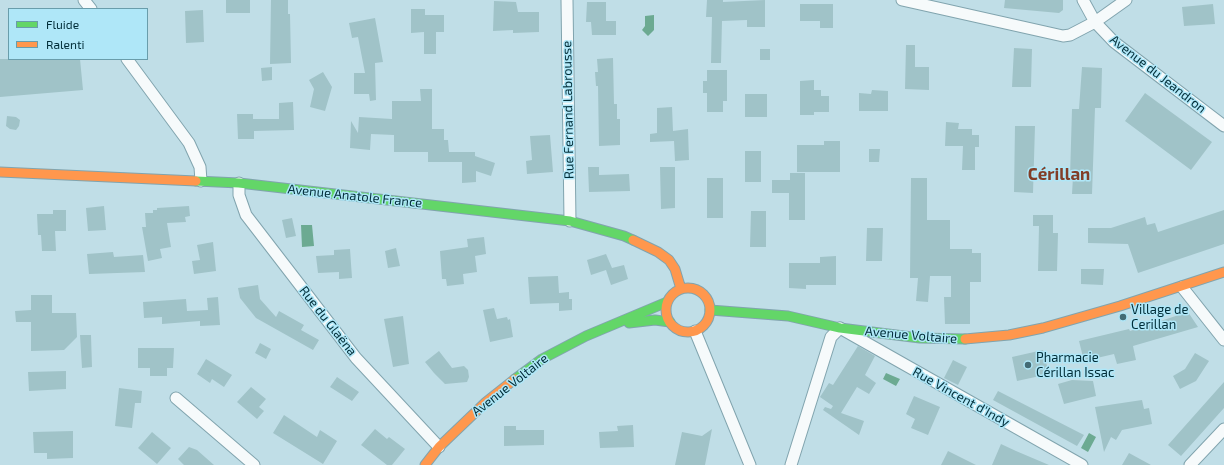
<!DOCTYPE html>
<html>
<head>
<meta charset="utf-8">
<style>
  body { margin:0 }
  #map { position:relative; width:1224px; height:465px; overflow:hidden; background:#c0dee7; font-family:"Exo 2",sans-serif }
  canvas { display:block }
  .legend { position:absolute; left:8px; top:8px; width:140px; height:52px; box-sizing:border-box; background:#afe7f8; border:1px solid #699dab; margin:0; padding:5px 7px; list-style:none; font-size:12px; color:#002d38 }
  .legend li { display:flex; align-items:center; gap:8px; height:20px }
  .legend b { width:20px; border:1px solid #699dab }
</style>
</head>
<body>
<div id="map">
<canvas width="1224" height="465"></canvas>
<ul class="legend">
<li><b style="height:5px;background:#63d668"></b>Fluide</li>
<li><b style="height:5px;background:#ff974d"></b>Ralenti</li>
</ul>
</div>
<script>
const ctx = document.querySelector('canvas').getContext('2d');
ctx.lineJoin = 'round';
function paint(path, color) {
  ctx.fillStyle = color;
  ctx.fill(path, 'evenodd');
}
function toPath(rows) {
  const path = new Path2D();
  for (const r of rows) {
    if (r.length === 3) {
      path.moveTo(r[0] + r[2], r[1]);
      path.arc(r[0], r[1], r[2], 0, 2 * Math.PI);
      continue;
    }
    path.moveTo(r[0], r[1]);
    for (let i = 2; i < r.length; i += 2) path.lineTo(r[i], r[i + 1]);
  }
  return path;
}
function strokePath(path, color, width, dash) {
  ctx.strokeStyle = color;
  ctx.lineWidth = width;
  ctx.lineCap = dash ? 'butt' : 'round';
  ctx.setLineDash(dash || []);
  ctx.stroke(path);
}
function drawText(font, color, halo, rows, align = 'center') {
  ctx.font = font + ' "Exo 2",sans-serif';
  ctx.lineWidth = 3;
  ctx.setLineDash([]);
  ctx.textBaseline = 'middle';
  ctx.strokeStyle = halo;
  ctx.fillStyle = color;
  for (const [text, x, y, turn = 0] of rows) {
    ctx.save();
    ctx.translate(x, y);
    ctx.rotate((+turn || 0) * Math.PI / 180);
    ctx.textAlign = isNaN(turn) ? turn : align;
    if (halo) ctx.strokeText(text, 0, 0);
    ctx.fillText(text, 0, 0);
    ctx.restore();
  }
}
paint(toPath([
  [654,15,654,30,648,36,642,30,645,26,645,16],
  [301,225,312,225,314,246,302,247],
  [886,373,900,379,896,386,883,379],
  [1089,433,1096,437,1088,452,1081,448]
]), '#6caa92');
paint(toPath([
  [226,0,250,0,250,13,226,13],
  [271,0,288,0,288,14,290,14,291,63,270,64],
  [707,0,723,0,723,2,765,0,765,27,747,27,747,20,722,21,721,63,711,63,712,17,706,17],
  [1005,0,1063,0,1063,10,1059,13,1004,8],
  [494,1,516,2,518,12,539,12,539,32,513,33,513,30,493,31],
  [587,2,606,2,606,21,616,21,616,35,592,35,591,22,586,22],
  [800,4,833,4,833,28,820,28,820,21,800,21],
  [1213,4,1215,24,1184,26,1182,7],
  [411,9,425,9,425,15,444,15,444,32,436,32,436,54,424,54,424,32,411,33],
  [203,10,204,42,186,43,185,11],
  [375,18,383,62,375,63,376,100,370,101,369,94,354,94,354,73,365,73,358,37,352,38,349,23],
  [906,45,915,45,915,67,929,67,929,90,905,89],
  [1014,48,1032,49,1031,87,1012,87],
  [760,49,770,49,770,60,760,60],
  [613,58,614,104,617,104,617,119,620,119,620,145,599,146,598,86,596,86,595,72,598,72,597,59],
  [0,59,80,59,83,90,0,97],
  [272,67,272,80,262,81,261,68],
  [1082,67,1102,68,1101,108,1095,108,1092,194,1072,194,1073,177,1070,177,1072,109,1079,109],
  [707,70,727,70,727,101,723,101,723,112,707,112,707,93,703,93,703,81,707,81],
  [323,72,332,87,325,111,310,107,314,89,309,80],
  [814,80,814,90,821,90,821,96,829,96,829,112,814,112,814,115,800,115,800,81],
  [420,89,432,89,432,129,444,129,444,140,448,140,449,152,475,152,475,156,495,163,491,176,476,171,476,182,462,183,462,162,428,162,428,152,394,152,394,135,371,134,370,150,350,148,351,121,358,133,359,117,392,119,392,101,421,101],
  [872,90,888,91,888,111,859,111,859,93,871,94],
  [1145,93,1212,142,1191,170,1125,121],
  [745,94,767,94,767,117,745,117],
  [293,102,294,130,254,131,254,139,238,139,237,114,253,114,253,119,279,119,279,103],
  [672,107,673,131,688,129,689,160,675,161,674,141,650,142,650,134,657,133,657,108],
  [7,116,16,117,20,120,19,126,16,130,10,129,6,126],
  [946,122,959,123,958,129,972,129,972,135,979,135,979,147,975,147,975,170,962,170,963,146,945,146],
  [1015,126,1035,126,1033,193,1014,192],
  [550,135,553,172,527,174,526,161,532,160,530,136],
  [824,141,840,141,840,172,797,172,797,145,824,145],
  [869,149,880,149,879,162,869,162],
  [745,151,761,151,761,182,745,182],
  [588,167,599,167,599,175,629,174,630,191,589,192],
  [660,167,675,167,675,208,661,209],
  [790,173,805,173,805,220,789,220,789,193,772,193,772,180,790,180],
  [707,178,723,178,723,218,707,218],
  [911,178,927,178,927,220,950,220,950,249,972,249,972,253,981,253,981,282,970,282,970,324,945,324,944,297,951,297,951,276,930,276,928,302,916,301,918,278,910,278],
  [104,206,106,230,88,231,86,208],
  [189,206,190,216,185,217,186,222,167,223,171,247,160,249,162,258,148,261,142,227,146,227,145,213,153,213,153,210,157,210,157,208],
  [53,210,66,210,66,231,55,231,56,251,42,251,41,235,38,235,37,214,53,214],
  [1224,210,1224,244,1138,273,1128,244,1088,243,1088,228,1111,228,1145,217,1147,225,1155,223,1158,232],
  [751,211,766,211,766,247,750,247],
  [1033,215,1053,215,1053,233,1058,233,1057,271,1038,271,1039,226,1033,226],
  [292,218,296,236,286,238,282,220],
  [867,228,883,228,882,261,866,261],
  [484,237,486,254,475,256,477,272,463,274,464,284,447,286,446,279,442,279,440,251,468,247,467,239],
  [213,242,216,271,194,274,192,261,200,260,197,245],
  [396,248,400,266,388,268,385,251],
  [350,249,352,278,339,279,339,272,318,273,316,256,334,255,334,250],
  [113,252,114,257,143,255,145,272,89,274,87,254],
  [606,254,612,268,624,265,628,279,611,285,606,270,591,275,587,260],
  [836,256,836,285,806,285,806,289,789,288,789,263,820,263,820,257],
  [1081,269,1104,269,1103,285,1081,284],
  [558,276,559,293,569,292,569,299,572,299,572,310,559,311,559,303,530,304,528,277],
  [258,285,260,299,276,317,279,311,304,325,301,330,319,340,313,350,256,318,240,298,238,288],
  [31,295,52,295,52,313,76,313,77,337,64,350,31,351,31,322,16,322,15,311,31,310],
  [218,297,220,325,200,326,200,321,162,324,162,317,144,318,143,302,186,299,187,311,208,310,207,298],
  [494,308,497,319,507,317,508,320,510,319,513,337,490,342,483,310],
  [1188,312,1198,327,1133,346,1136,360,1117,364,1114,354,1084,361,1079,341,1129,329,1130,331],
  [403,316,409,364,393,367,384,319],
  [80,335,91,335,92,367,82,368],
  [260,343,271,349,266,359,255,353],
  [858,346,875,356,865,375,876,383,869,394,857,387,841,413,864,421,859,435,823,410,825,407,831,409,833,406,820,397,829,383,833,385],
  [138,348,174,348,173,368,167,368,167,376,150,376,150,368,138,368],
  [1043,350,1049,374,1017,381,1012,357],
  [439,351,452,368,464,366,468,370,469,377,467,382,445,384,434,373,425,362],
  [1195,353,1209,361,1196,381,1180,389,1173,376,1185,369],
  [206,359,232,375,224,387,212,379,210,383,197,374],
  [953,360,967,367,958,385,944,378],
  [66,371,66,389,29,391,28,372],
  [337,377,359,392,352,401,330,387],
  [1072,380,1093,381,1096,396,1064,404,1058,384],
  [1224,382,1224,408,1181,456,1168,445],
  [251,387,266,399,259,407,264,411,257,419,237,402],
  [119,388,142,391,141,403,135,403,132,428,115,426],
  [998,391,1084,435,1077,446,993,400],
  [914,396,940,407,928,435,911,428,915,419,906,414],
  [1142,400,1144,409,1149,408,1152,424,1122,430,1116,440,1111,437,1104,452,1095,407],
  [284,415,317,437,320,430,337,441,323,464,273,433],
  [633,425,634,447,600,448,599,432,618,431,617,426],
  [504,426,516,426,516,430,544,430,544,445,504,446],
  [375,429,387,439,389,437,405,449,392,465,387,465,361,445],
  [712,429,705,465,675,465,682,432,702,436],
  [73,431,73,458,47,459,47,453,34,453,33,432],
  [152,432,171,448,157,464,138,448],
  [1001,444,1016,451,1049,465,992,465],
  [189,447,197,450,214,465,184,465,178,459],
  [948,451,976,465,941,465],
  [1129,453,1151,465,1122,465]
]), '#a0c3c8');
const street = toPath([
  [84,0,91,9],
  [567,0,570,221],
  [902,0,1063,36,1070,35,1095,22,1126,0],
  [1083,0,1095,22,1114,42,1224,126],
  [127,59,189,143,200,167,201,181],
  [239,183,239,195,246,215,356,358,439,447],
  [1182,287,1224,340],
  [695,331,750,465],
  [176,398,254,465],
  [791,465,831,337,840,328,1082,465],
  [1190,465,1224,429]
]);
const fast = toPath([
  [196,181,239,183,570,221,624,236,633,240],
  [710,310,788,316,840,328,920,338,965,339],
  [629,323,655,320,670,322],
  [515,379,542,359,586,336,667,302]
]);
const slow = toPath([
  [0,172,196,181],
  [633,240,658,252,669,260,675,269,681,289],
  [688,310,22],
  [965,339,1009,335,1043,328,1120,306,1224,272],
  [425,465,439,447,486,402,515,379]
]);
strokePath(street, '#81a4ae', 13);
strokePath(fast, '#81a4ae', 11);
strokePath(slow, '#81a4ae', 11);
strokePath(street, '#f6fafb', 11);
strokePath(fast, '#63d668', 9);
strokePath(slow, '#ff974d', 9);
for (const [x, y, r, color] of [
  [1123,317,4,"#436b75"],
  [1028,365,4,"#436b75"]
]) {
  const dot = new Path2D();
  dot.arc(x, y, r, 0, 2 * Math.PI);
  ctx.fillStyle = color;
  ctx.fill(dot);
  strokePath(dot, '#afe7f8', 1.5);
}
drawText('13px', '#002d38', '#afe7f8', [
  ["Avenue du Jeandron",1158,74,38],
  ["Rue Fernand Labrousse",568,110,-91],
  ["Avenue Anatole France",355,196,6],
  ["Rue du Glaëna",328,321,52],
  ["Avenue Voltaire",911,335,5],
  ["Avenue Voltaire",510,385,-38],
  ["Rue Vincent d'Indy",961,397,29]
]);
drawText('13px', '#002d38', '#afe7f8', [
  ["Village de",1131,310],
  ["Cerillan",1131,325],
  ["Pharmacie",1036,358],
  ["Cérillan Issac",1036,373]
], 'left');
drawText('bold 17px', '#823e27', '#afe7f8', [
  ["Cérillan",1059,174]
]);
</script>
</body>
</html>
